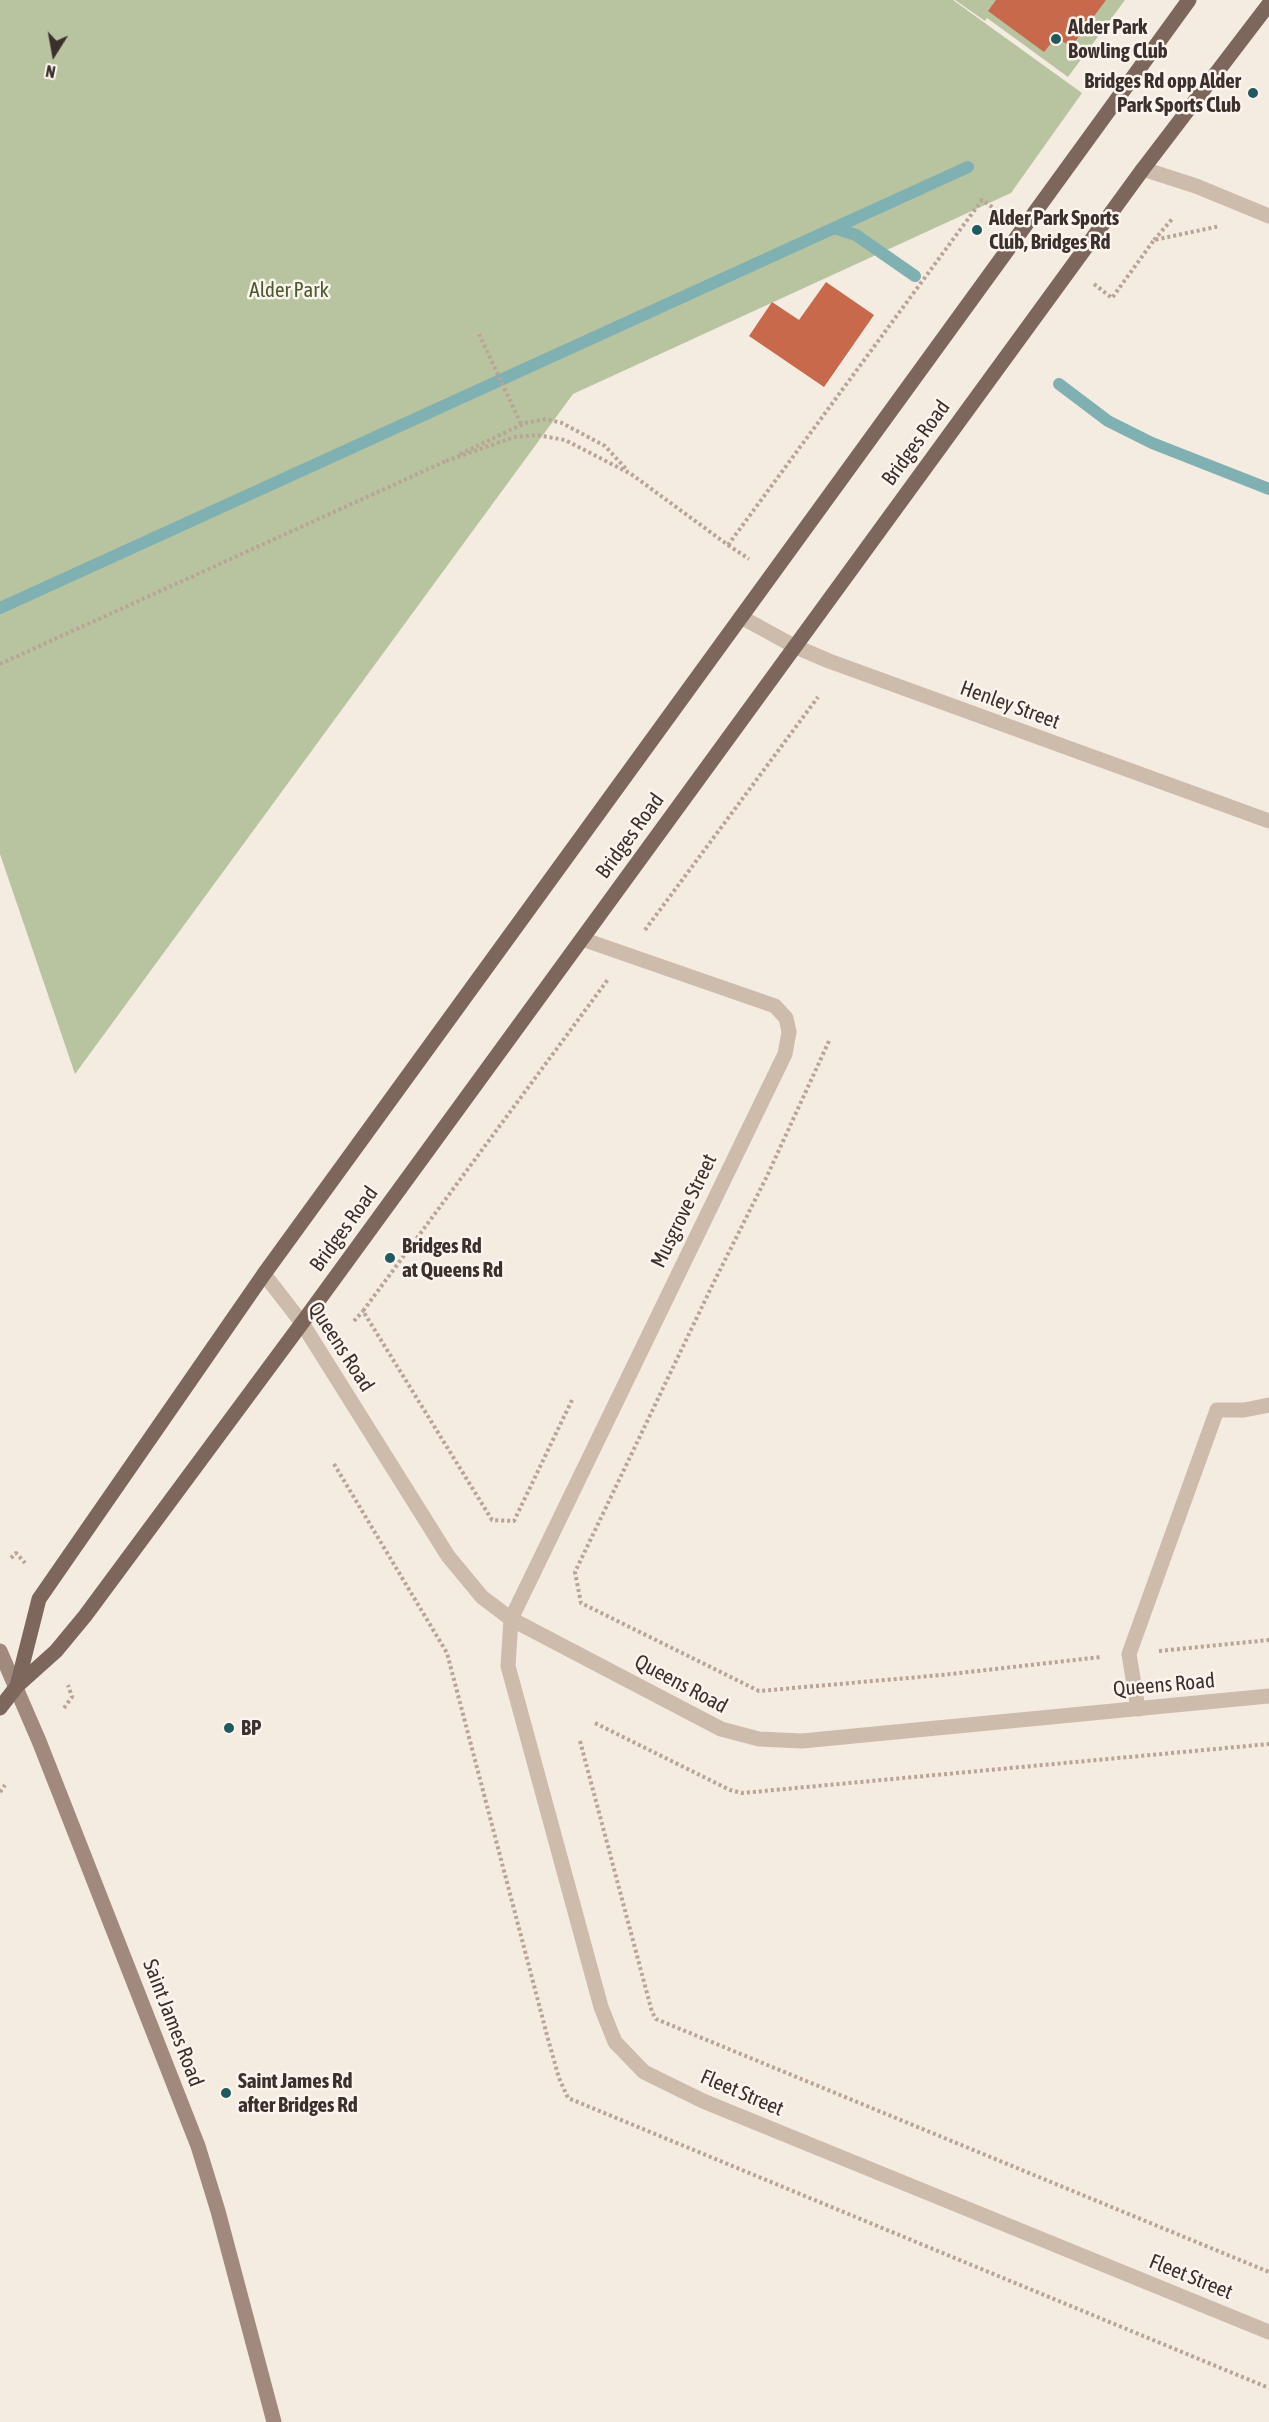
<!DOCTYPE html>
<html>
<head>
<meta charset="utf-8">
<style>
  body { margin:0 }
  #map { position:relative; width:1269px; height:2422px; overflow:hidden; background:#f4ebe1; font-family:"Asap Condensed",sans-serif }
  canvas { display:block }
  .north { position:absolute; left:24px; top:24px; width:60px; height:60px; -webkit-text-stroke:4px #fbf5ee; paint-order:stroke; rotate:191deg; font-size:16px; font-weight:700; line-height:24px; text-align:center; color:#3b302b }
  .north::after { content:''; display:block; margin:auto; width:21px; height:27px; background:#3b302b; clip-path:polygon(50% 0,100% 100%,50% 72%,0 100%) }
</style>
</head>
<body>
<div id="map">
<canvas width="1269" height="2422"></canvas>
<div class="north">N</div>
</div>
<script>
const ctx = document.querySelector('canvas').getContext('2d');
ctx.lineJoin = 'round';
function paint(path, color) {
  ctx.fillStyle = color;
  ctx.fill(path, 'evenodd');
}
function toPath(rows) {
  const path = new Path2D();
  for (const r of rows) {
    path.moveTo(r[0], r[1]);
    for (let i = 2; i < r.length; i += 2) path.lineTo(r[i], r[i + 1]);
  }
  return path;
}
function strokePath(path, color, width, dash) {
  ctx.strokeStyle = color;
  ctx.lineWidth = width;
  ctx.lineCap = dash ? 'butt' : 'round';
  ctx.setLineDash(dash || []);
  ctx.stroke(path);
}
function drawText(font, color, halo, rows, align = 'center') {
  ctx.font = font + ' "Asap Condensed",sans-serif';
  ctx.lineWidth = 5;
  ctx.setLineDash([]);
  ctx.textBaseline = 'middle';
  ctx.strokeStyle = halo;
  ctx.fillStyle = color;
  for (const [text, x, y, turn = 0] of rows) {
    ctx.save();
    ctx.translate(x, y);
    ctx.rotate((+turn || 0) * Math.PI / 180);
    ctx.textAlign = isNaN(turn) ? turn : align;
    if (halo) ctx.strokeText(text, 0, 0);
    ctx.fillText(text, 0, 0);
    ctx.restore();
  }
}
paint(toPath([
  [0,0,953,0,1082,93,1011,193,573,394,75,1074,0,854],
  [955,0,1125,0,1068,77,987,18,985,21]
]), '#b8c4a0');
strokePath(toPath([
  [834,228,856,235,915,276],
  [1059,384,1108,421,1152,443,1269,489],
  [0,608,968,167]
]), '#7fb0b2', 12);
paint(toPath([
  [996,0,1106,0,1071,47,1056,37,1044,52,988,11],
  [826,282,874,315,824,387,749,336,772,302,799,320]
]), '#c8694b');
strokePath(toPath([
  [1154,240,1173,218],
  [1094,284,1112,298,1154,240,1220,226],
  [479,334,521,424],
  [460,454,525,423,546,419,562,423,605,446,628,471],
  [446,461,514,437,536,435,565,440,631,474,728,545,982,200,1002,214],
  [728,545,749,559],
  [0,664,448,460],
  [645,930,818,697],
  [829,1041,768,1174,711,1288,575,1572,581,1603,759,1691,942,1675,1101,1657],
  [354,1321,363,1311],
  [572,1400,514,1521,492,1520,363,1311,609,978],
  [334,1464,447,1653,548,2039,559,2078,568,2098,1269,2388],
  [11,1558,16,1553,25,1563],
  [1159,1651,1269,1640],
  [64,1708,72,1697,68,1685],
  [595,1723,730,1790,742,1793,1269,1744],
  [580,1741,652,2012,656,2019,1269,2272],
  [0,1792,5,1785]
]), '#b9a596', 4, [3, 3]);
strokePath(toPath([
  [1138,1709,1129,1654,1217,1410,1244,1410,1269,1405]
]), '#cdbbac', 15);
strokePath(toPath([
  [1143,169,1196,186,1269,216],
  [741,617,794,646,829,661,1269,821],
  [582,939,775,1006,786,1018,789,1032,785,1054,511,1619,508,1666,601,2007,615,2042,644,2072,703,2101,1269,2332],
  [264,1274,302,1323,448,1556,482,1597,511,1619,721,1729,759,1739,802,1741,1269,1696]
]), '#cdbbac', 15);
strokePath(toPath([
  [0,1651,39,1741,198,2146,218,2211,274,2422]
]), '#a18a7d', 15);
strokePath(toPath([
  [17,1686,39,1599,264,1274,1189,0],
  [0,1708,17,1686,56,1651,85,1616,302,1323,1143,169,1269,4]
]), '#7d675c', 15);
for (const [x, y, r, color] of [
  [1056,39,6,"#1f5a5e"],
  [1253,93,6,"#1f5a5e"],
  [977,230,6,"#1f5a5e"],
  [390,1258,6,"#1f5a5e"],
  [229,1728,6,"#1f5a5e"],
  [226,2093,6,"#1f5a5e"]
]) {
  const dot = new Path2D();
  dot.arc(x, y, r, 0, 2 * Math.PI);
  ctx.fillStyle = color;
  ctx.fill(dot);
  strokePath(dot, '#fbf5ee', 2);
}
drawText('bold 21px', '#3b302b', '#fbf5ee', [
  ["Alder Park",1068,27],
  ["Bowling Club",1068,51],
  ["Bridges Rd opp Alder",1241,81,"right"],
  ["Park Sports Club",1241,105,"right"],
  ["Alder Park Sports",989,218],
  ["Club, Bridges Rd",989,242],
  ["Bridges Rd",402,1246],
  ["at Queens Rd",402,1270],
  ["BP",241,1728],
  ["Saint James Rd",238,2081],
  ["after Bridges Rd",238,2105]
], 'left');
drawText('21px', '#4a5a2e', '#fbf5ee', [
  ["Alder Park",289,290]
]);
drawText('21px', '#3b302b', '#fbf5ee', [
  ["Bridges Road",916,443,-54],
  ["Henley Street",1010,705,20],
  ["Bridges Road",630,836,-54],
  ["Musgrove Street",684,1211,-64],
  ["Bridges Road",344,1229,-54],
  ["Queens Road",341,1347,57],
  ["Queens Road",681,1684,28],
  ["Queens Road",1164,1685,-5],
  ["Saint James Road",173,2023,69],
  ["Fleet Street",742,2093,23],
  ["Fleet Street",1191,2277,22]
]);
</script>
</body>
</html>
